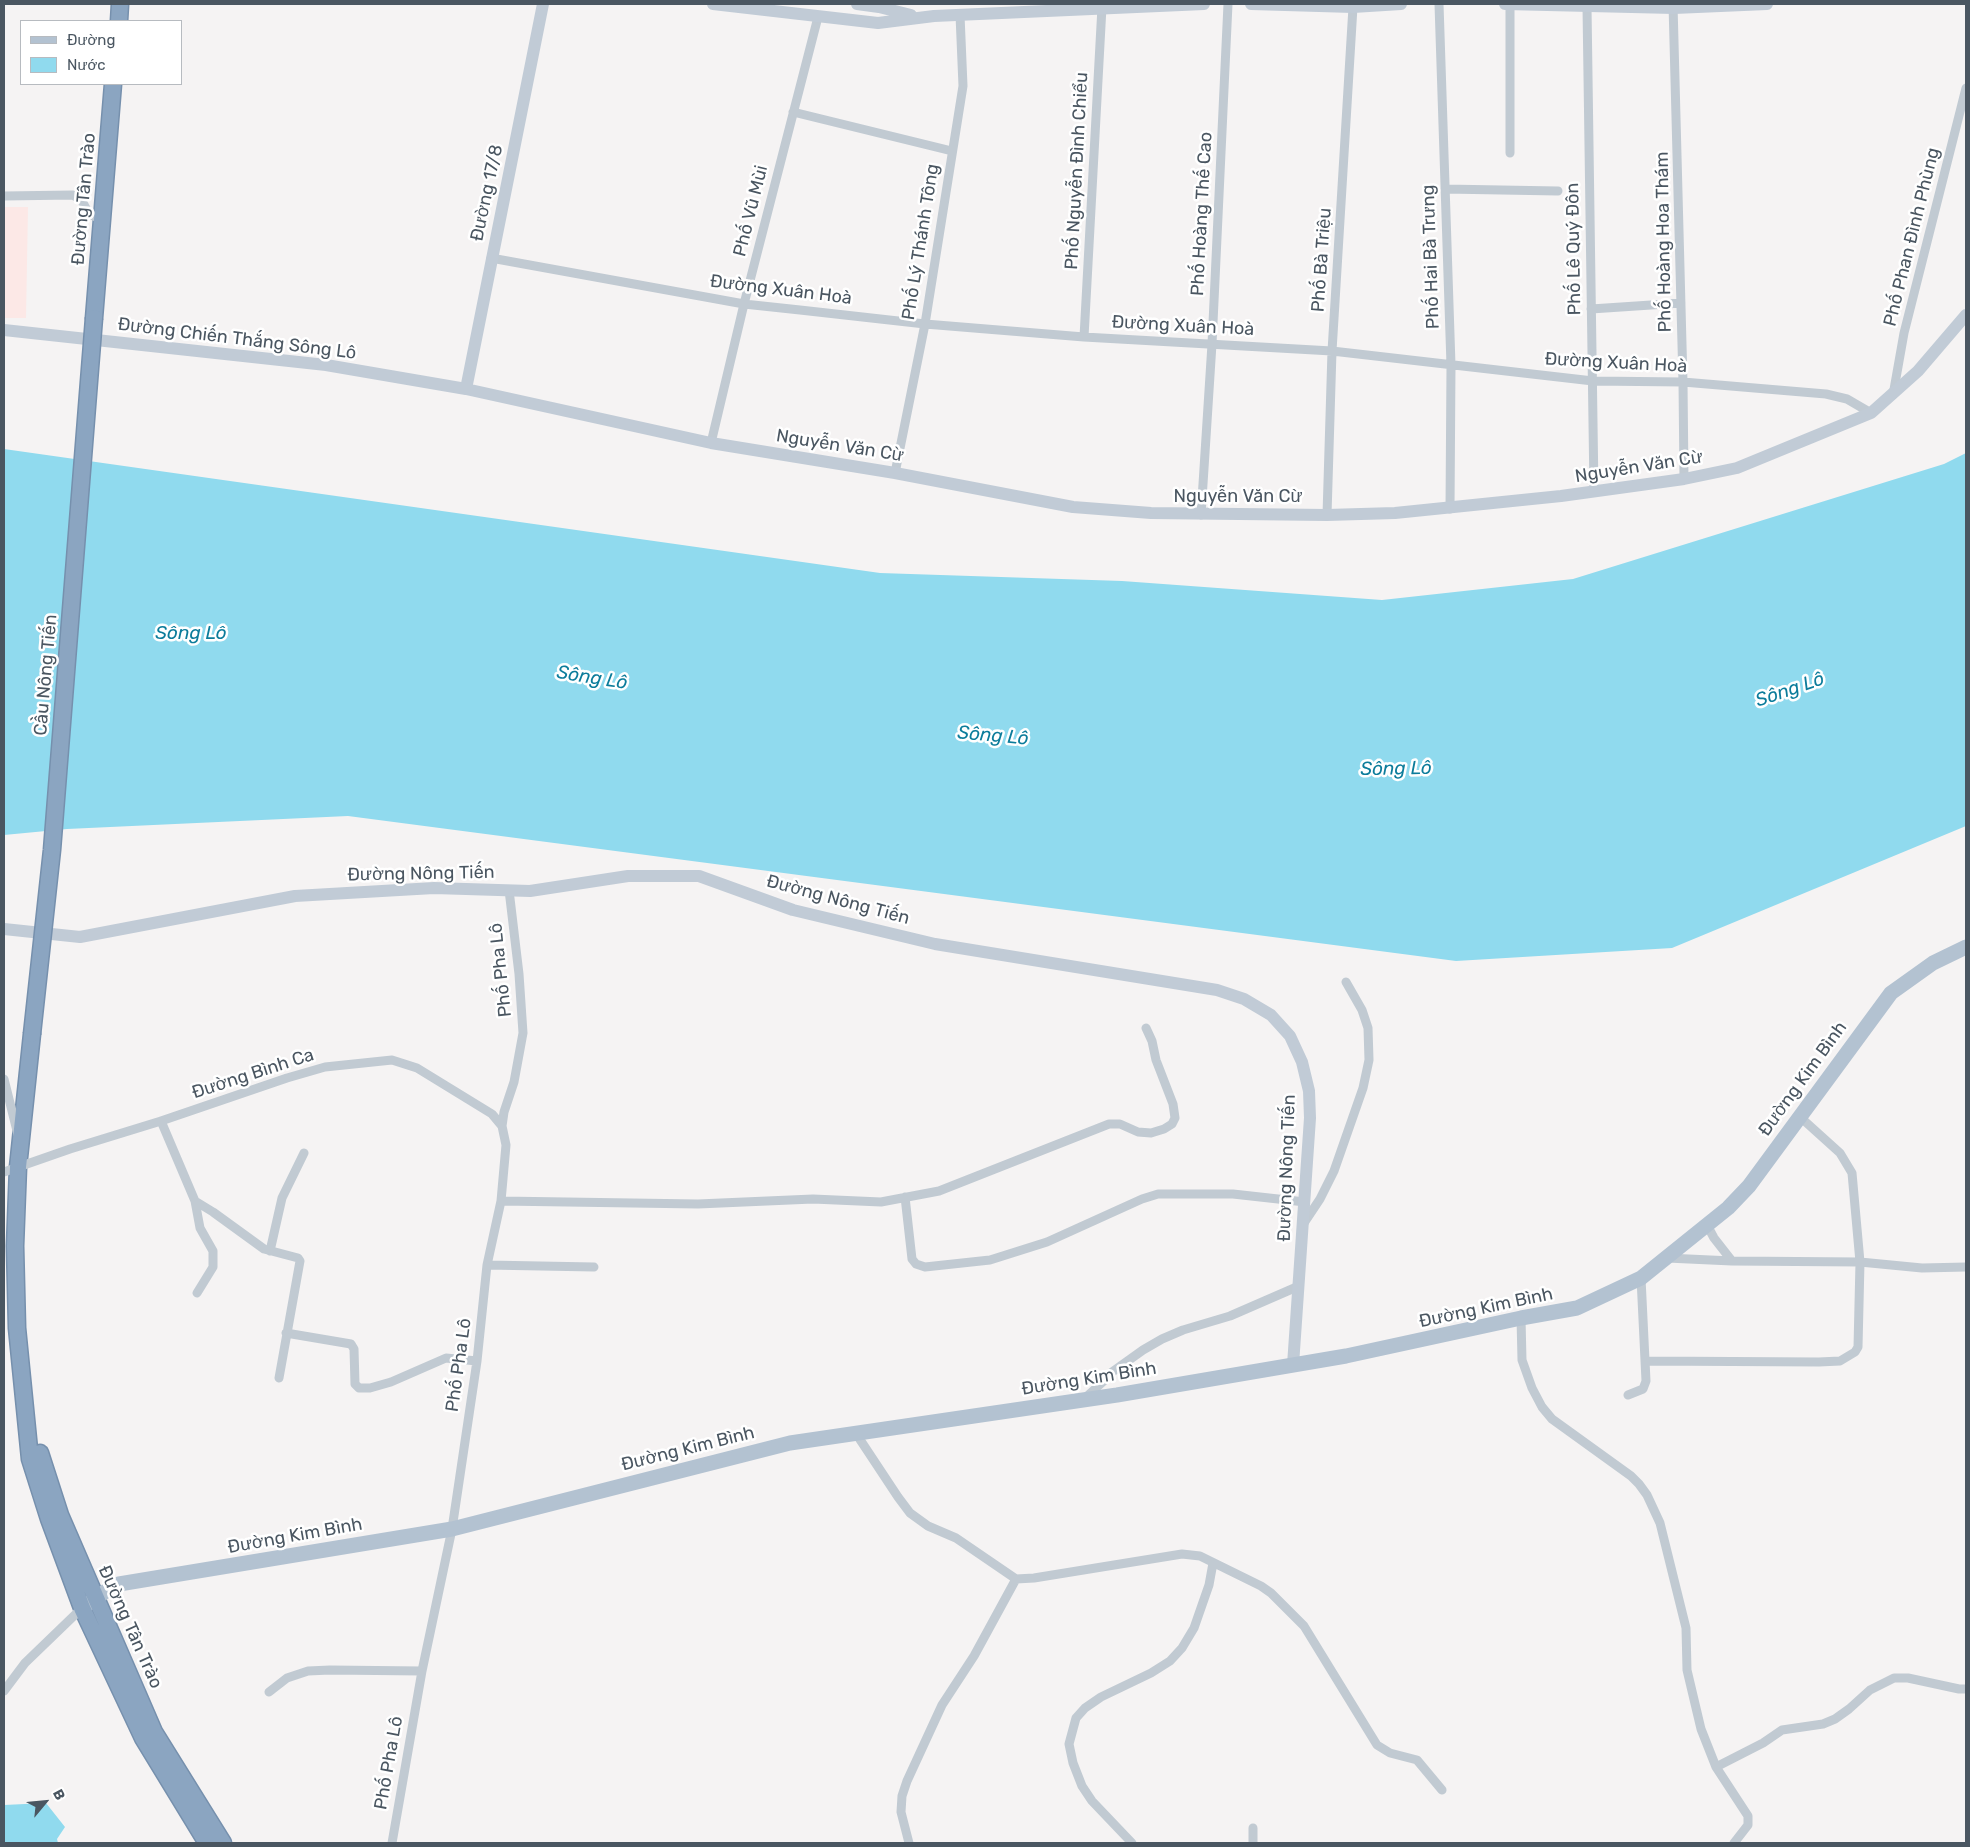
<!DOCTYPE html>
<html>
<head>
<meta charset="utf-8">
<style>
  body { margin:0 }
  #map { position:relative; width:1970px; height:1847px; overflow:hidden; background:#f5f3f3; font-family:Rubik,sans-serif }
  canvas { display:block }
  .frame { position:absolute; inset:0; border:5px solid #4a5661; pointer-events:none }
  .legend { position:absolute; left:20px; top:20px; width:162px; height:65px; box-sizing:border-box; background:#fff; border:1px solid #b7bbc0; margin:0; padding:6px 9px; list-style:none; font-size:15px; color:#4a5661 }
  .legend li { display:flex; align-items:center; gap:10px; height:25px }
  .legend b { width:25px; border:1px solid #b7bbc0 }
  .north { position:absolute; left:20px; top:1777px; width:50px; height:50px; -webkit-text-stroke:4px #fff; paint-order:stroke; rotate:62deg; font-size:14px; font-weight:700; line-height:20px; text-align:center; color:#4a5661 }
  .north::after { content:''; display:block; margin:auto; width:18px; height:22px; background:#4a5661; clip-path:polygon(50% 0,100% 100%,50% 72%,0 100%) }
</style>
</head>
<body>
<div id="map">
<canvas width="1970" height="1847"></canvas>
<div class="frame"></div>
<ul class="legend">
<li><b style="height:6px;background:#b3c2d1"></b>Đường</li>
<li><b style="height:14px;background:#90daee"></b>Nước</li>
</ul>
<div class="north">B</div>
</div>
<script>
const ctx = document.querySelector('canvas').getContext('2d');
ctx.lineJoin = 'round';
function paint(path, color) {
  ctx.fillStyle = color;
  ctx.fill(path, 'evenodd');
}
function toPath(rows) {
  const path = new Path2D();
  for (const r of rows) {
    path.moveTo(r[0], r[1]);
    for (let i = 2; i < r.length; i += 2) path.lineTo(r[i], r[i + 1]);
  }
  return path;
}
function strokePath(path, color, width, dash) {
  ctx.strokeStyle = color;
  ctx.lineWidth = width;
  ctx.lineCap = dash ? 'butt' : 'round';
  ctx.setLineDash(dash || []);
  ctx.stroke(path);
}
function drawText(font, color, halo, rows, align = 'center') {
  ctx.font = font + ' Rubik,sans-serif';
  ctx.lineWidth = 5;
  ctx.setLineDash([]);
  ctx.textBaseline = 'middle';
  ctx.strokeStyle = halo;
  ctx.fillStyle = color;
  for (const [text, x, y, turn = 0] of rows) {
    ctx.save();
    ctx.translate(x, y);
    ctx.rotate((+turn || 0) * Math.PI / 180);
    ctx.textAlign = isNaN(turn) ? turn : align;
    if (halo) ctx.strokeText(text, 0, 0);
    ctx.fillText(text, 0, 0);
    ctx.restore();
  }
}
paint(toPath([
  [4,207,28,207,26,318,4,318]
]), '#fce8e6');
paint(toPath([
  [4,449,880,573,1122,581,1382,600,1573,579,1944,464,1966,453,1966,826,1672,948,1456,961,348,816,67,829,4,835],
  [46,1803,65,1827,57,1839,58,1843,4,1843,4,1805]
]), '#90daee');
const highway = toPath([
  [119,21,120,4],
  [94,318,113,84],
  [32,1034,18,1167,15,1246,17,1328,30,1459,49,1519,82,1608,143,1738,207,1843],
  [40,1453,60,1515,154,1732,223,1843]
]);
strokePath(highway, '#7690ad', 19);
strokePath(toPath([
  [1439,4,1451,365,1450,509],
  [1510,4,1510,153],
  [1673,4,1683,382,1684,479],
  [1587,7,1594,491],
  [793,112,952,151],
  [1445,189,1558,191],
  [4,196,73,195,82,201,89,214,102,220],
  [491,258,744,304,800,310,925,324,1084,337,1332,351,1593,381,1683,382,1826,394,1847,399,1871,413],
  [1591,309,1681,303],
  [1084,337,1102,7],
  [1893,395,1904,333,1966,88],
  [711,443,744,304,818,17],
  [895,473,925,324,963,86,960,15],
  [1201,515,1212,344,1228,4],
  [1327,515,1332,351,1353,7],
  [4,1079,18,1135],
  [161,1121,195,1201,200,1228,213,1251,213,1267,197,1293],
  [4,1172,70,1149,161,1121,287,1078,325,1067,392,1060,417,1068,492,1114,502,1126],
  [905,1197,912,1259,916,1264,925,1267,990,1260,1047,1242,1142,1199,1158,1194,1233,1194,1305,1202],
  [195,1201,213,1212,264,1249,298,1258,300,1261,279,1378],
  [501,1201,698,1204,813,1199,881,1202,939,1191,1109,1124,1120,1124,1138,1132,1151,1133,1164,1129,1172,1124,1175,1118,1173,1104,1156,1060,1152,1041,1146,1028],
  [1304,1223,1320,1199,1334,1171,1363,1088,1369,1060,1368,1028,1362,1010,1346,982],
  [1707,1225,1714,1238,1732,1261],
  [270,1251,282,1198,304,1153],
  [1667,1258,1732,1261,1860,1262,1922,1268,1966,1267],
  [487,1265,594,1267],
  [1521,1318,1522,1360,1532,1388,1542,1407,1552,1419,1631,1476,1639,1484,1647,1495,1660,1523,1686,1628,1687,1670,1701,1729,1716,1767,1748,1816,1748,1825,1734,1843],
  [286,1333,351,1344,354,1349,355,1384,359,1388,370,1388,391,1382,446,1358,477,1361],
  [1645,1361,1819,1362,1840,1361,1855,1352,1858,1347,1860,1262,1852,1173,1840,1153,1799,1116],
  [1628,1395,1643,1389,1646,1381,1641,1278],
  [1085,1398,1106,1379,1108,1375,1143,1350,1162,1339,1183,1330,1230,1316,1299,1286],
  [855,1432,898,1497,910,1513,928,1526,956,1538,1016,1579,1034,1578,1182,1554,1200,1556,1261,1586,1271,1593,1304,1626,1377,1745,1390,1753,1417,1760,1442,1790],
  [4,1691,25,1663,82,1608],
  [269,1692,287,1678,308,1671,330,1670,422,1671],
  [1716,1767,1763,1743,1782,1730,1823,1724,1835,1719,1849,1709,1870,1690,1894,1678,1908,1678,1959,1689,1966,1689],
  [1253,1828,1253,1843],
  [392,1843,422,1671,452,1529,477,1361,487,1265,501,1201,506,1145,502,1126,504,1112,514,1082,523,1033,519,974,509,890],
  [909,1843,901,1812,902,1796,907,1781,942,1705,974,1656,1016,1579],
  [1132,1843,1092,1801,1082,1786,1073,1763,1069,1744,1076,1718,1085,1708,1101,1697,1151,1673,1170,1661,1182,1648,1194,1628,1209,1585,1213,1563]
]), '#c1cad2', 9);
strokePath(toPath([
  [713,4,878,23,934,16,1204,4],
  [857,4,879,7,911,15],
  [1251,4,1353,7,1401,4],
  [1505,4,1674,8,1767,4],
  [4,330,326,365,466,389,711,443,895,473,1073,507,1151,513,1327,515,1395,513,1561,496,1684,479,1737,468,1871,413,1918,371,1966,315],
  [466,389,543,4],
  [4,929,80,937,295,896,434,888,530,891,628,876,699,876,793,910,935,944,1217,990,1244,999,1271,1015,1290,1036,1302,1062,1309,1091,1310,1118,1293,1365]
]), '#c1cbd6', 12);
strokePath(toPath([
  [88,1604,106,1591,119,1584,452,1529,790,1443,1117,1395,1346,1356,1521,1318,1577,1308,1641,1278,1728,1208,1749,1186,1891,993,1933,963,1966,947]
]), '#b3c2d1', 15);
strokePath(highway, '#8ba5c1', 16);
const highwayBridge = toPath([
  [32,1034,52,850,94,318]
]);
strokePath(highwayBridge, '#7690ad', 19, []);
strokePath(highwayBridge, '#8ba5c1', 16);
drawText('18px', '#4a5661', '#fff', [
  ["Phố Nguyễn Đình Chiểu",1077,171,-87],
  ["Đường 17/8",487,193,-78],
  ["Đường Tân Trào",84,199,-85],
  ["Phố Vũ Mùi",751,211,-76],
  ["Phố Hoàng Thế Cao",1202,214,-87],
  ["Phố Phan Đình Phùng",1912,237,-76],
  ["Phố Lý Thánh Tông",921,242,-81],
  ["Phố Hoàng Hoa Thám",1664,242,-91],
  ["Phố Lê Quý Đôn",1574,249,-91],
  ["Phố Hai Bà Trưng",1431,257,-92],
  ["Phố Bà Triệu",1322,260,-86],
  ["Đường Xuân Hoà",781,290,7],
  ["Đường Xuân Hoà",1183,326,3],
  ["Đường Chiến Thắng Sông Lô",237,339,7],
  ["Đường Xuân Hoà",1616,363,3],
  ["Nguyễn Văn Cừ",840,446,9],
  ["Nguyễn Văn Cừ",1639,467,-9],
  ["Nguyễn Văn Cừ",1238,497],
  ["Cầu Nông Tiến",46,675,-85],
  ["Đường Nông Tiến",421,874,-1],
  ["Đường Nông Tiến",838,900,15],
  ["Phố Pha Lô",501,970,-96],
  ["Đường Bình Ca",253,1074,-18],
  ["Đường Kim Bình",1803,1079,-54],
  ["Đường Nông Tiến",1287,1168,-88],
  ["Đường Kim Bình",1486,1308,-12],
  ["Phố Pha Lô",459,1365,-82],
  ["Đường Kim Bình",1089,1379,-9],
  ["Đường Kim Bình",688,1449,-14],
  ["Đường Kim Bình",295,1536,-10],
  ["Đường Tân Trào",130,1627,66],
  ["Phố Pha Lô",389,1763,-80]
]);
drawText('italic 19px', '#0c7c9b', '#fff', [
  ["Sông Lô",191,634],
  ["Sông Lô",592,678,9],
  ["Sông Lô",1790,690,-19],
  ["Sông Lô",993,736,5],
  ["Sông Lô",1396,769,-1]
]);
</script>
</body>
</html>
